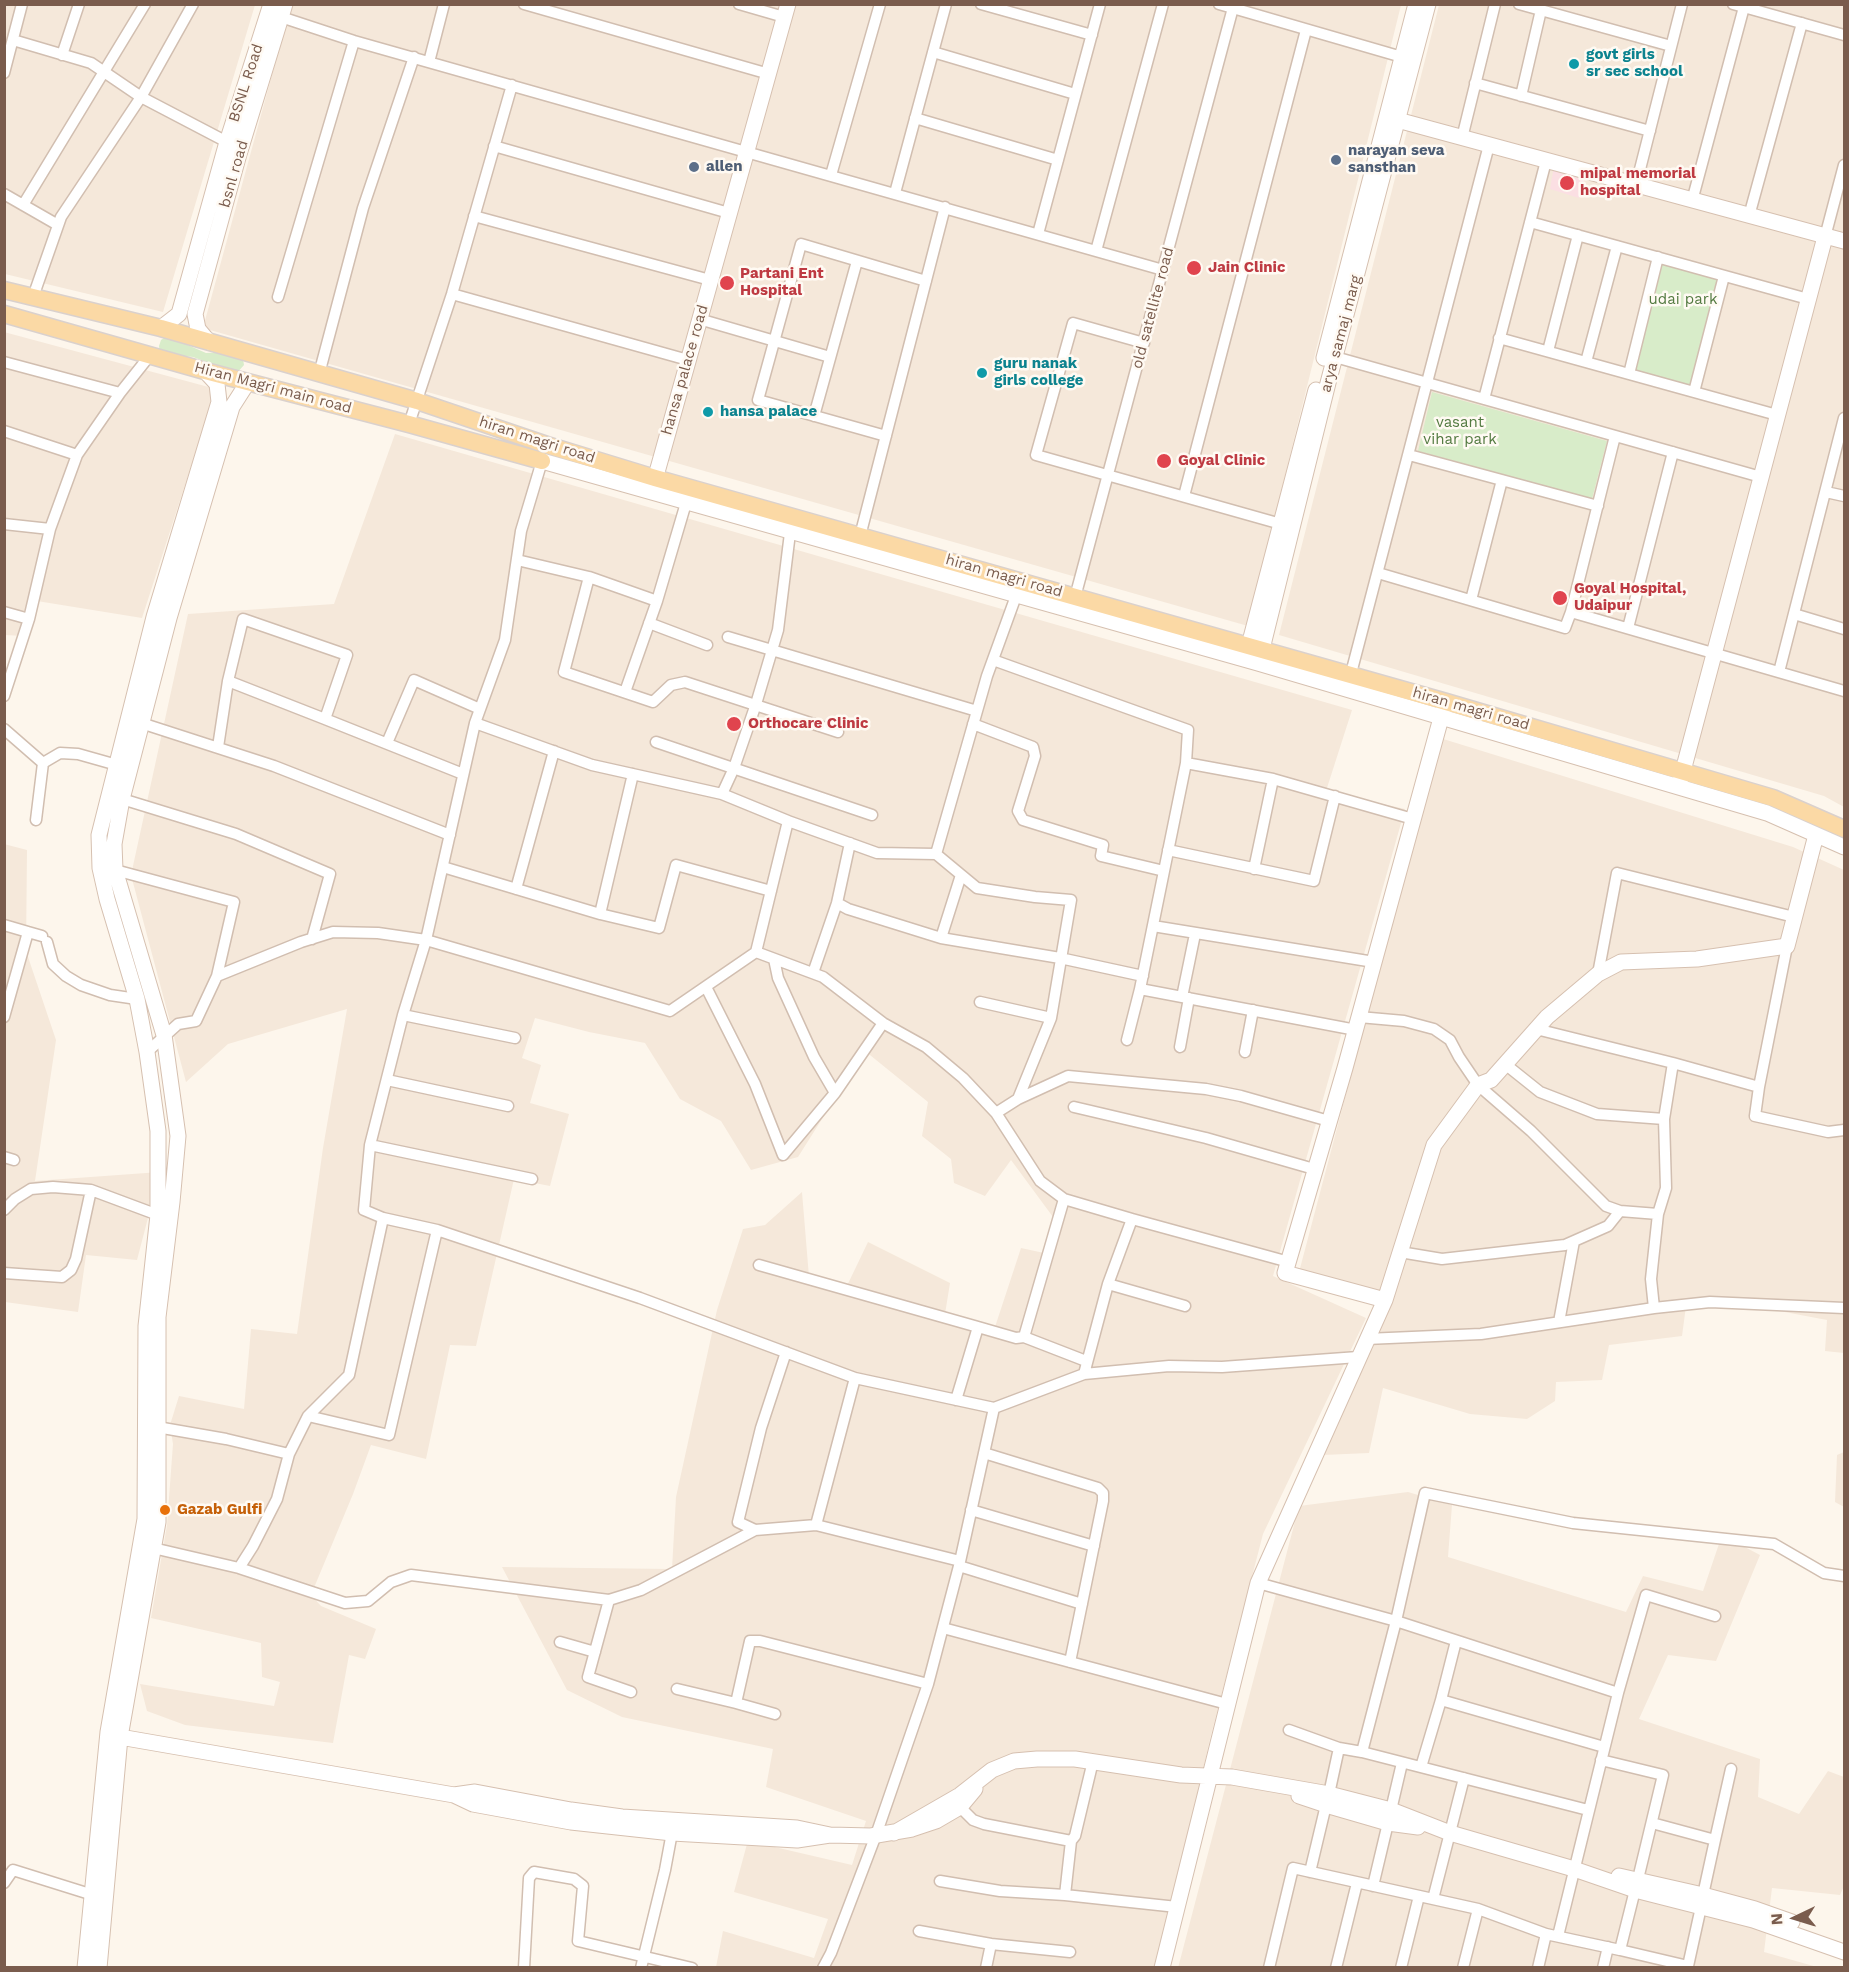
<!DOCTYPE html>
<html>
<head>
<meta charset="utf-8">
<style>
  body { margin:0 }
  #map { position:relative; width:1849px; height:1972px; overflow:hidden; background:#fdf6ec; font-family:"Work Sans",sans-serif }
  canvas { display:block }
  .frame { position:absolute; inset:0; border:6px solid #7a5c4d; pointer-events:none }
  .north { position:absolute; left:1765px; top:1888px; width:60px; height:60px; -webkit-text-stroke:4px #fffaf3; paint-order:stroke; rotate:266deg; font-size:16px; font-weight:700; line-height:24px; text-align:center; color:#7a5c4d }
  .north::after { content:''; display:block; margin:auto; width:21px; height:27px; background:#7a5c4d; clip-path:polygon(50% 0,100% 100%,50% 72%,0 100%) }
</style>
</head>
<body>
<div id="map">
<canvas width="1849" height="1972"></canvas>
<div class="frame"></div>
<div class="north">N</div>
</div>
<script>
const ctx = document.querySelector('canvas').getContext('2d');
ctx.lineJoin = 'round';
function paint(path, color) {
  ctx.fillStyle = color;
  ctx.fill(path, 'evenodd');
}
function toPath(rows) {
  const path = new Path2D();
  for (const r of rows) {
    path.moveTo(r[0], r[1]);
    for (let i = 2; i < r.length; i += 2) path.lineTo(r[i], r[i + 1]);
  }
  return path;
}
function strokePath(path, color, width, dash) {
  ctx.strokeStyle = color;
  ctx.lineWidth = width;
  ctx.lineCap = dash ? 'butt' : 'round';
  ctx.setLineDash(dash || []);
  ctx.stroke(path);
}
function drawText(font, color, halo, rows, align = 'center') {
  ctx.font = font + ' "Work Sans",sans-serif';
  ctx.lineWidth = 5;
  ctx.setLineDash([]);
  ctx.textBaseline = 'middle';
  ctx.strokeStyle = halo;
  ctx.fillStyle = color;
  for (const [text, x, y, turn = 0] of rows) {
    ctx.save();
    ctx.translate(x, y);
    ctx.rotate((+turn || 0) * Math.PI / 180);
    ctx.textAlign = isNaN(turn) ? turn : align;
    if (halo) ctx.strokeText(text, 0, 0);
    ctx.fillText(text, 0, 0);
    ctx.restore();
  }
}
paint(toPath([
  [5,5,255,5,163,312,5,274],
  [291,5,1401,5,1248,626,203,328],
  [1439,5,1844,5,1844,807,1824,796,1279,635],
  [4,332,216,389,142,618,37,601,23,636,5,635],
  [395,434,1352,710,1326,791,1405,809,1273,1276,1366,1318,1263,1534,1211,1735,1156,1967,716,1967,723,1931,814,1958,828,1919,734,1892,747,1844,766,1845,852,1865,866,1821,766,1787,773,1749,622,1717,567,1690,502,1567,672,1569,676,1497,717,1310,743,1229,765,1225,802,1192,809,1277,844,1292,868,1242,950,1283,945,1314,995,1327,1021,1248,1044,1253,1053,1217,1011,1160,985,1196,954,1183,951,1159,922,1136,928,1102,865,1051,798,1157,751,1170,721,1121,680,1099,645,1043,589,1032,535,1018,522,1058,541,1065,530,1103,569,1114,550,1186,514,1179,476,1346,450,1345,426,1459,371,1445,353,1494,311,1595,321,1606,376,1629,365,1659,349,1655,333,1743,185,1725,147,1711,140,1684,274,1706,280,1682,262,1677,261,1643,151,1618,167,1525,173,1444,170,1425,179,1396,244,1409,251,1329,297,1334,323,1148,347,1009,228,1044,186,1082,131,875,188,614,334,604],
  [1440,738,1793,847,1844,870,1844,1353,1825,1351,1827,1320,1774,1310,1686,1306,1682,1336,1609,1345,1602,1380,1556,1382,1555,1401,1527,1419,1470,1414,1383,1388,1369,1453,1323,1455,1387,1300,1298,1276],
  [4,844,27,850,26,951,56,1040,35,1181,160,1172,137,1260,86,1255,78,1312,5,1302],
  [1844,1452,1844,1507,1835,1502,1837,1455],
  [1408,1492,1452,1505,1448,1557,1626,1612,1643,1576,1703,1591,1722,1535,1760,1555,1716,1661,1668,1655,1639,1719,1760,1759,1758,1797,1799,1814,1828,1771,1844,1777,1844,1886,1840,1895,1772,1888,1764,1952,1817,1967,1178,1968,1299,1506]
]), '#f5e8da');
paint(toPath([
  [1554,166,1585,176,1579,198,1550,189]
]), '#fbdfe3');
paint(toPath([
  [1662,263,1719,279,1690,386,1636,370],
  [167,336,206,353,233,352,243,359,244,365,236,374,230,373,218,366,193,357,160,353,159,346,161,340],
  [1432,392,1607,441,1592,499,1418,451]
]), '#d8ecc9');
const street = toPath([
  [524,4,769,74],
  [739,4,784,17],
  [981,4,1092,35],
  [1219,4,1402,57],
  [1519,4,1671,46],
  [1733,4,1844,35],
  [281,17,354,41,1163,270],
  [13,40,91,63,141,97,193,4],
  [933,52,1075,94],
  [62,55,79,4],
  [429,62,444,4],
  [4,73,22,4],
  [1475,83,1650,131],
  [1521,96,1541,10],
  [915,118,1058,160],
  [1462,138,1495,4],
  [494,146,729,213],
  [831,175,880,4],
  [1636,185,1682,4],
  [895,193,946,4],
  [4,194,58,225],
  [1692,201,1744,7],
  [23,205,145,4],
  [474,216,710,280],
  [1749,216,1802,23],
  [1530,222,1808,299],
  [1038,234,1100,4],
  [1825,237,1844,165],
  [1096,251,1163,4],
  [452,294,688,360],
  [33,297,61,217,141,97,227,142],
  [278,297,354,41],
  [699,319,830,357],
  [1499,338,1777,415],
  [1144,343,1073,323,1036,455,1281,524],
  [1548,351,1578,235],
  [1328,355,1761,477],
  [4,362,120,393],
  [1586,362,1617,246],
  [319,374,363,208,414,57],
  [1629,374,1658,257],
  [1694,392,1724,276],
  [1484,399,1546,161],
  [814,416,857,261],
  [409,424,452,294,512,85],
  [4,431,77,455],
  [886,436,758,400,801,244,926,281],
  [1615,436,1571,612,1844,691],
  [1409,455,1598,506],
  [1826,492,1844,496],
  [1184,496,1306,30],
  [4,524,50,529],
  [790,533,778,630,756,704,734,768,722,794,788,821,756,952,823,977,883,1023,926,1047,963,1078,996,1113,1018,1099,1068,1076,1206,1089,1241,1096,1329,1121],
  [860,536,945,207],
  [517,560,589,577,657,601],
  [1378,573,1565,628,1571,612],
  [589,577,564,672,653,702,671,685,685,682,838,732],
  [1016,596,987,676,936,854,977,888,1035,897,1071,900,1051,1018,1018,1099],
  [1471,600,1502,480],
  [1074,601,1234,4],
  [4,612,29,619,50,529,77,455,120,393,151,354],
  [1794,614,1844,629],
  [649,623,707,645],
  [1628,628,1673,452],
  [728,637,977,711],
  [993,660,1188,730,1186,763,1140,989,1356,1030],
  [1779,672,1844,418],
  [228,681,325,719],
  [1349,681,1489,145],
  [625,692,657,601,686,503],
  [4,696,29,619],
  [141,723,274,766,450,835],
  [475,723,592,765,722,794],
  [973,724,1033,747,1035,756,1018,811,1023,820,1103,845,1101,856,1164,871],
  [4,729,43,763,36,820],
  [656,742,872,815],
  [387,743,414,680,480,709],
  [218,747,228,681,243,619,347,655,325,719,463,774],
  [43,763,60,753,78,754,117,765],
  [1186,763,1273,779,1413,819],
  [122,799,236,834,330,874,312,939],
  [788,821,877,853,936,854],
  [1168,850,1314,881,1335,796],
  [443,867,600,914,633,774],
  [1254,869,1273,779],
  [115,870,234,902,217,976],
  [516,889,554,751],
  [837,903,848,909,941,938,1060,958,1143,976],
  [600,914,659,928,676,865,771,891],
  [4,925,28,932,4,1017],
  [1153,926,1374,962],
  [28,932,42,936],
  [941,938,961,875],
  [47,942,53,964,66,976,81,985,110,995,137,999],
  [1787,946,1759,1087,1755,1116,1828,1132,1844,1130],
  [774,959,778,978,814,1057,835,1093],
  [813,973,837,903,850,843],
  [1598,974,1617,873,1794,917],
  [706,987,755,1084,783,1155,835,1093,883,1023],
  [1182,997,1195,934],
  [980,1002,1051,1018],
  [403,1015,515,1038],
  [1359,1017,1404,1021,1434,1029,1450,1040,1459,1057,1478,1085,1531,1131,1606,1206,1620,1211,1658,1214,1666,1188,1664,1119,1673,1063,1536,1029],
  [1127,1040,1140,989],
  [1180,1047,1189,998],
  [147,1052,178,1024,196,1021,217,976,301,942,333,932,378,933,426,940,670,1011,756,952],
  [1245,1052,1253,1010],
  [1673,1063,1759,1087],
  [1505,1064,1540,1092,1597,1114,1664,1119],
  [387,1080,508,1106],
  [1074,1107,1206,1138,1314,1169],
  [996,1113,1040,1181,1064,1199,1132,1219],
  [370,1145,532,1179],
  [4,1157,14,1160],
  [4,1210,15,1199,31,1189,53,1187,91,1190,158,1215],
  [383,1218,437,1230,640,1298,855,1378,994,1408,1084,1374,1108,1284,1132,1219,1289,1262],
  [1400,1252,1442,1259,1565,1245,1608,1226,1620,1211],
  [759,1265,978,1327,1016,1338,1024,1337,1086,1361],
  [4,1273,62,1277,71,1270,76,1259,91,1190],
  [1108,1284,1185,1306],
  [1654,1308,1651,1279,1658,1214],
  [1559,1322,1574,1241],
  [1024,1337,1064,1199],
  [1366,1339,1481,1334,1654,1308,1710,1302,1844,1308],
  [1084,1374,1169,1366,1222,1367,1358,1357],
  [956,1400,978,1327],
  [308,1416,389,1435,437,1230],
  [157,1427,226,1439,289,1454],
  [984,1453,1098,1488,1103,1493,1103,1501,1070,1662],
  [971,1510,1094,1546],
  [816,1525,855,1378],
  [755,1530,738,1522,761,1428,786,1352],
  [153,1548,239,1568,253,1546,277,1499,289,1454,308,1416,349,1375,383,1218,364,1210,370,1145,403,1015,426,940,475,723,505,640,521,531,542,461],
  [959,1566,1082,1604],
  [239,1568,345,1603,368,1601,391,1582,411,1575,609,1600,641,1590,755,1530,816,1525,960,1561],
  [1258,1583,1396,1621,1425,1493,1573,1523,1774,1544,1824,1573,1844,1576],
  [609,1600,588,1677,631,1692],
  [943,1628,1227,1704],
  [560,1642,595,1652],
  [677,1689,736,1703],
  [1441,1700,1456,1641],
  [775,1714,736,1703,750,1641,760,1641,928,1684],
  [1289,1730,1339,1748],
  [1362,1752,1588,1810],
  [1601,1760,1663,1775,1638,1879],
  [1421,1767,1441,1700,1604,1747],
  [1329,1794,1339,1748,1362,1752,1396,1621,1618,1693,1646,1595,1715,1616],
  [960,1807,973,1820,984,1824,1071,1841],
  [1391,1810,1402,1763],
  [1652,1823,1715,1840,1703,1895],
  [1715,1840,1731,1769],
  [1310,1872,1326,1805],
  [940,1881,1000,1891,1065,1895,1177,1907],
  [4,1883,13,1870,93,1895],
  [1373,1886,1388,1823],
  [1065,1895,1071,1841,1075,1836,1093,1761],
  [1433,1899,1464,1778],
  [919,1931,991,1944,1070,1952],
  [1558,1936,1618,1693],
  [1620,1950,1688,1966,1701,1907],
  [524,1968,529,1878,534,1872,574,1879,583,1886,578,1941,692,1968],
  [641,1968,665,1870,673,1827],
  [823,1968,831,1953,876,1835,928,1684,959,1566,994,1408],
  [986,1968,991,1944],
  [1269,1968,1293,1868,1478,1909,1546,1934],
  [1336,1968,1357,1883],
  [1401,1968,1419,1896],
  [1463,1968,1478,1909],
  [1538,1968,1546,1934,1620,1950,1635,1890],
  [1603,1968,1608,1947]
]);
const secondary = toPath([
  [1390,118,1844,241],
  [161,328,179,314,227,142,271,4],
  [209,342,198,329,195,314,239,154,285,4],
  [1324,358,1416,4],
  [542,461,1258,663,1767,813,1844,847],
  [652,490,788,4],
  [1246,657,1316,390],
  [1259,661,1328,383,1428,4],
  [1680,782,1825,237],
  [1385,1300,1285,1273,1345,1068,1444,707],
  [120,1737,454,1795,473,1804,571,1822,672,1833,797,1840,830,1835],
  [454,1795,475,1792,571,1810,622,1817,797,1828,830,1835,871,1836,912,1829,936,1821,960,1807,975,1789],
  [1299,1796,1326,1805,1388,1823,1418,1827],
  [894,1833,960,1795,992,1770,1014,1761,1037,1759,1075,1759,1181,1775,1232,1777,1329,1794,1391,1810,1450,1833,1574,1869,1635,1890,1753,1920,1844,1952],
  [1619,1876,1703,1895,1755,1909,1792,1922],
  [85,1968,108,1732,145,1519,146,1326,158,1215,158,1131,147,1052,137,999,107,899,100,868,99,835,154,617,219,402,217,384,205,371],
  [99,1968,120,1737,158,1522,158,1317,172,1202,178,1136,164,1035,115,870,114,844,122,799,169,618,232,407,248,382],
  [1162,1968,1258,1583,1385,1300,1434,1145,1478,1085,1491,1080,1547,1017,1598,974,1621,962,1697,959,1787,946,1816,835]
]);
const primary = toPath([
  [4,290,161,328,417,401,547,445,655,478,1446,702,1773,798,1844,829],
  [4,314,205,371,409,424,542,461]
]);
strokePath(street, '#d1beb0', 13);
strokePath(secondary, '#d6c0b0', 17);
strokePath(primary, '#dad1cd', 19);
strokePath(street, '#fff', 10);
strokePath(secondary, '#fff', 15);
strokePath(primary, '#fbd9a5', 16);
for (const [x, y, r, color] of [
  [1574,64,6,"#0f9aa8"],
  [1336,160,6,"#5c6f8a"],
  [694,167,6,"#5c6f8a"],
  [1567,183,8,"#e0444e"],
  [1194,268,8,"#e0444e"],
  [727,283,8,"#e0444e"],
  [982,373,6,"#0f9aa8"],
  [708,412,6,"#0f9aa8"],
  [1164,461,8,"#e0444e"],
  [1560,598,8,"#e0444e"],
  [734,724,8,"#e0444e"],
  [165,1510,6,"#e8710a"]
]) {
  const dot = new Path2D();
  dot.arc(x, y, r, 0, 2 * Math.PI);
  ctx.fillStyle = color;
  ctx.fill(dot);
  strokePath(dot, '#fffaf3', 2);
}
drawText('bold 15px', '#0d838f', '#fffaf3', [
  ["govt girls",1586,55],
  ["sr sec school",1586,72],
  ["guru nanak",994,364],
  ["girls college",994,381],
  ["hansa palace",720,412]
], 'left');
drawText('15px', '#7a5c4d', '#fffaf3', [
  ["BSNL Road",246,83,-72],
  ["bsnl road",234,174,-74],
  ["old satellite road",1153,308,-75],
  ["arya samaj marg",1341,334,-75],
  ["hansa palace road",685,370,-74],
  ["Hiran Magri main road",273,388,15],
  ["hiran magri road",537,440,18],
  ["hiran magri road",1004,576,16],
  ["hiran magri road",1471,709,16]
]);
drawText('bold 15px', '#4e5e75', '#fffaf3', [
  ["narayan seva",1348,151],
  ["sansthan",1348,168],
  ["allen",706,167]
], 'left');
drawText('bold 15px', '#be3a42', '#fffaf3', [
  ["mipal memorial",1580,174],
  ["hospital",1580,191],
  ["Jain Clinic",1208,268],
  ["Partani Ent",740,274],
  ["Hospital",740,291],
  ["Goyal Clinic",1178,461],
  ["Goyal Hospital,",1574,589],
  ["Udaipur",1574,606],
  ["Orthocare Clinic",748,724]
], 'left');
drawText('15px', '#537a41', '#fffaf3', [
  ["udai park",1683,300],
  ["vasant",1460,423],
  ["vihar park",1460,440]
]);
drawText('bold 15px', '#c56008', '#fffaf3', [
  ["Gazab Gulfi",177,1510]
], 'left');
</script>
</body>
</html>
